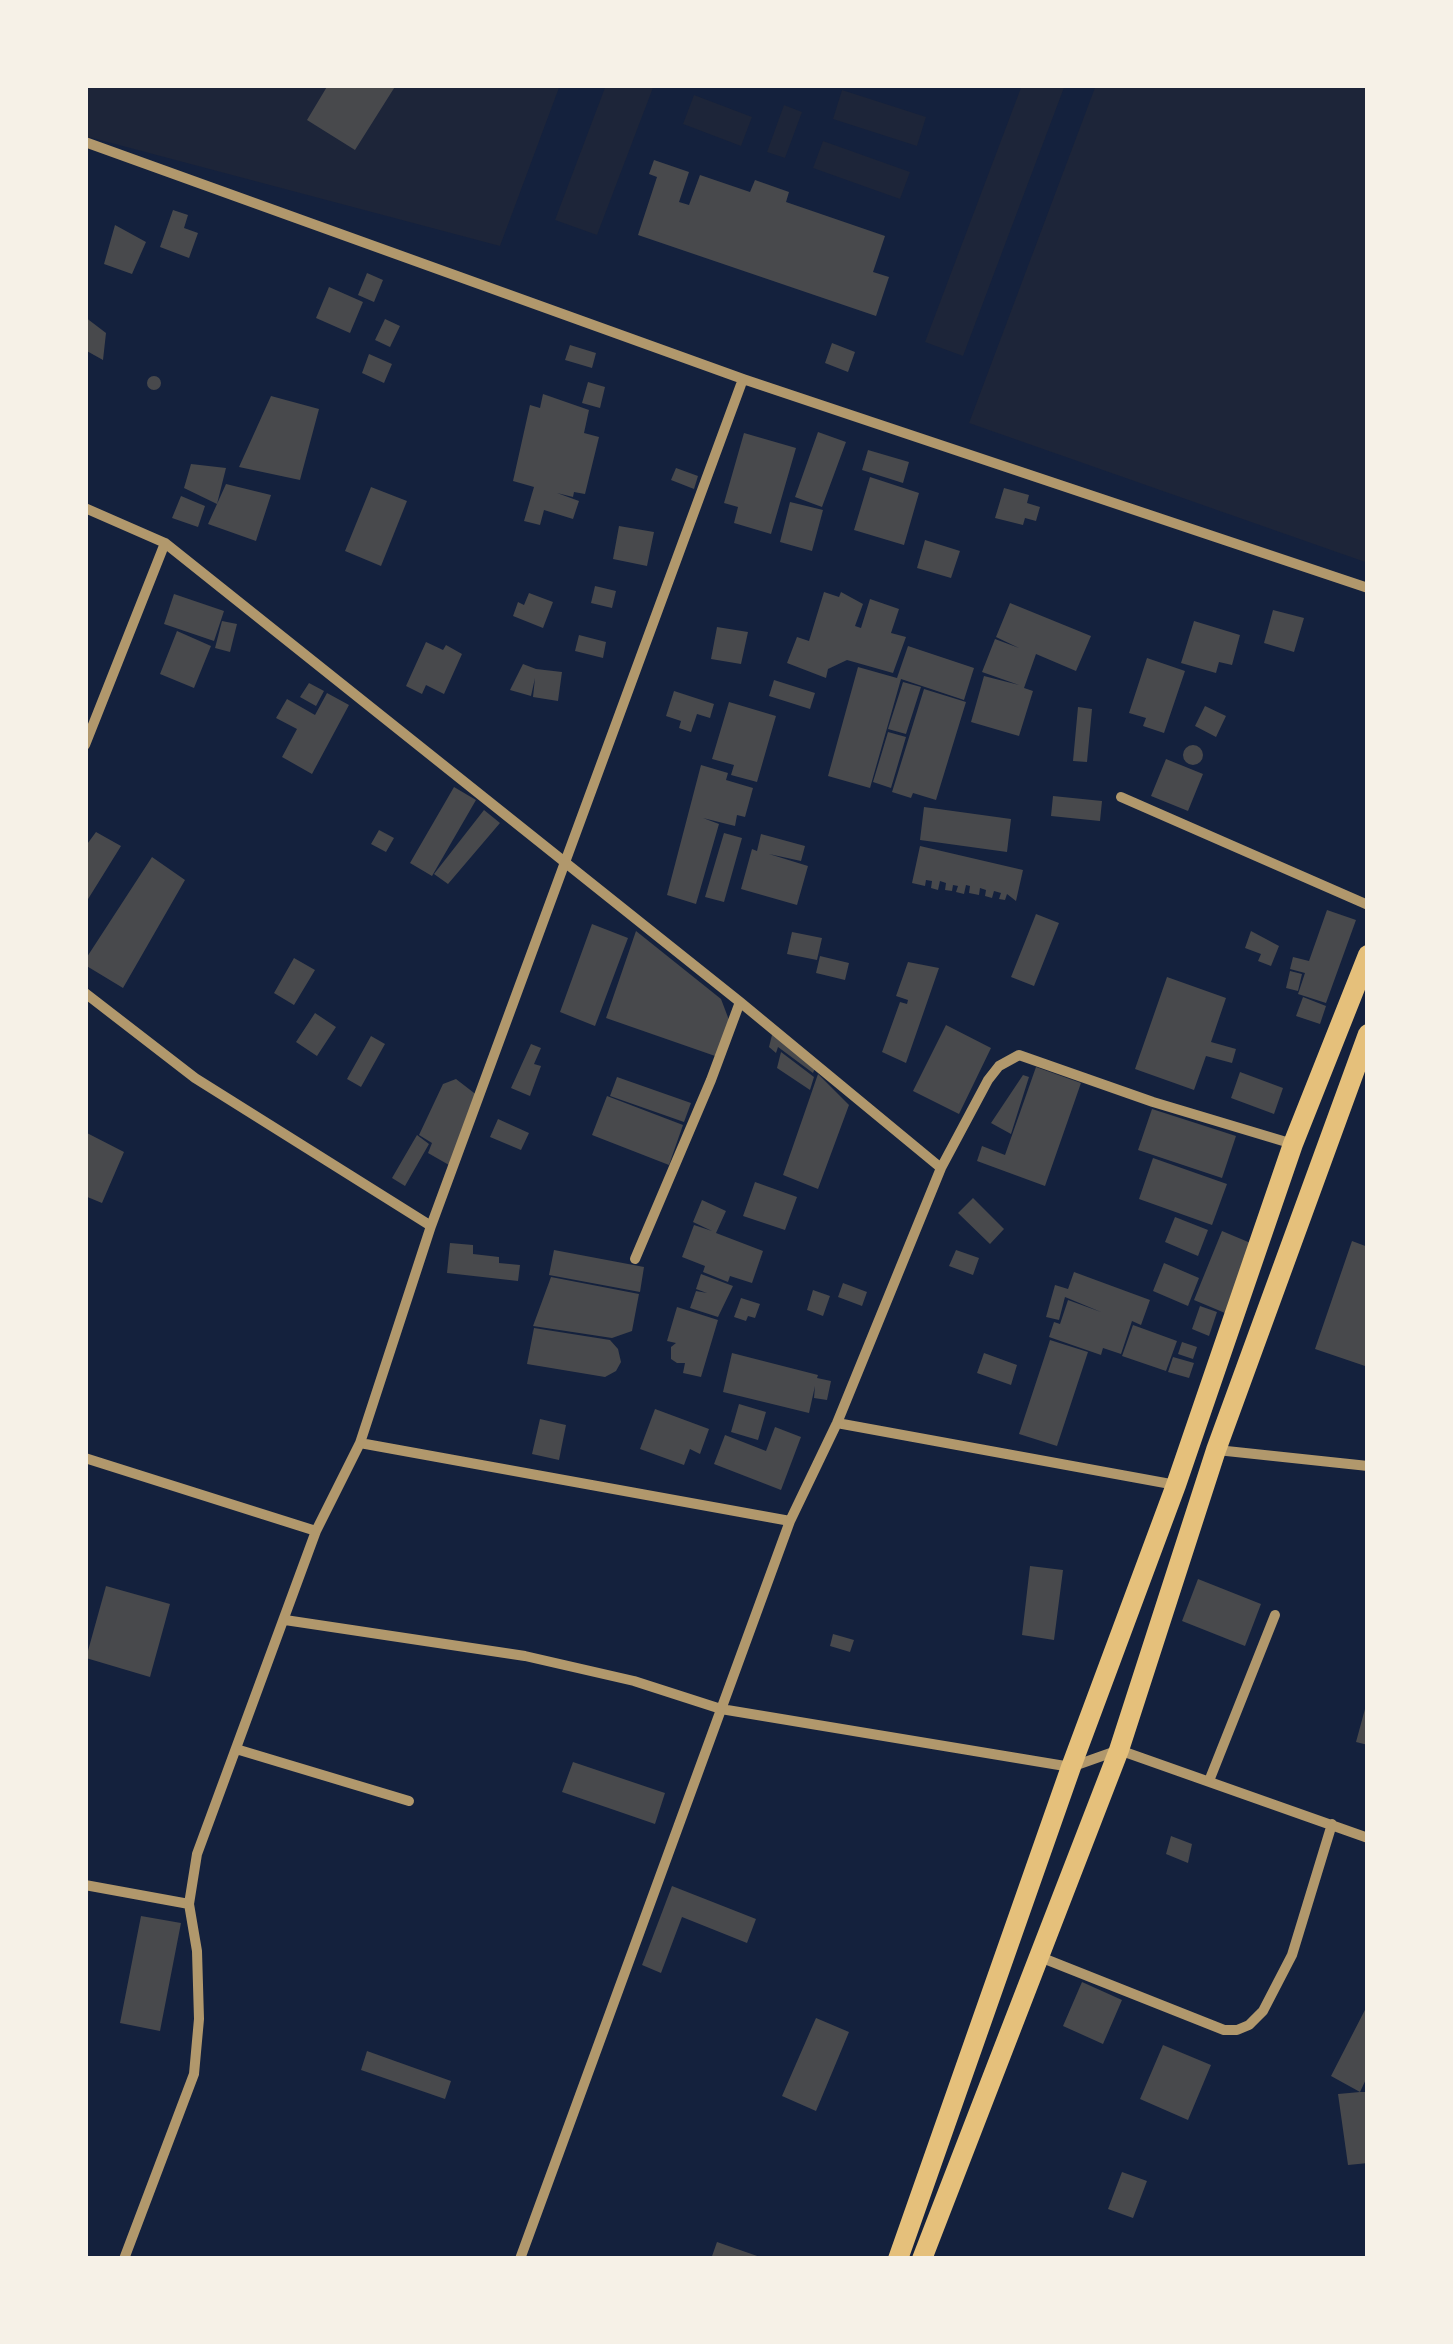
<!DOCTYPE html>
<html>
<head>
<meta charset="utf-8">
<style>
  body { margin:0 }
  #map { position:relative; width:1453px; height:2344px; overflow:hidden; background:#14213d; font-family:Rubik,sans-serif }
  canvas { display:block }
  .frame { position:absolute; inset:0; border:88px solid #f6f1e7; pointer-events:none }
</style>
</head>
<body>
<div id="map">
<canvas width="1453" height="2344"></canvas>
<div class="frame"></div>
</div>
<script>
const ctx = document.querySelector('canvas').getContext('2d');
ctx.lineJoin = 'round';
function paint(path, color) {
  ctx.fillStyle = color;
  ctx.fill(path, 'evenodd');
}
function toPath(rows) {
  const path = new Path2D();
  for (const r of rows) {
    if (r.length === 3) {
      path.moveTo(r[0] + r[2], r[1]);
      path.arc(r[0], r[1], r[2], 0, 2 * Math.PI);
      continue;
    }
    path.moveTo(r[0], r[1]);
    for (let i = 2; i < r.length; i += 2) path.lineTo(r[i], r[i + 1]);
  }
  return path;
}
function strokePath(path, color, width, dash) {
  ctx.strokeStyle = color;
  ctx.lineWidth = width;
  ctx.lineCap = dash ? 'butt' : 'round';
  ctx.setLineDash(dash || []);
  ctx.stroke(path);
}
paint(toPath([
  [85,85,560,85,500,246,85,136],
  [606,85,654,85,597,235,555,220],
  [1022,85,1065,85,963,356,925,342],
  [1096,85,1368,85,1368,563,969,423],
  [842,90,926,117,917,146,833,119],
  [694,95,752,117,741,146,683,124],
  [784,105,802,112,785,158,767,152],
  [823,141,910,172,900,199,813,168]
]), '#1d2539');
paint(toPath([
  [328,85,396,85,355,150,307,120],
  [654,160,689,172,679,202,689,205,700,175,750,192,755,180,789,192,786,202,885,236,873,272,889,277,876,316,638,235,657,177,649,174],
  [173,210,188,215,184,228,198,233,189,258,160,247],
  [115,225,146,242,132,274,104,264],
  [367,273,383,280,374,302,358,295],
  [329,287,363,302,350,333,316,318],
  [85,317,106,333,103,360,85,350],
  [385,319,400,326,390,347,375,340],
  [832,343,855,352,848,372,825,363],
  [570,345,596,353,592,368,565,360],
  [369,354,392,364,384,383,362,373],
  [154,383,7],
  [588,382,605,387,600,408,582,403],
  [543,394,589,410,584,433,599,437,585,494,574,492,573,497,557,493,579,501,573,519,544,510,540,525,524,521,534,487,513,481,530,405,540,408],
  [271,396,319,409,300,480,239,467],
  [818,432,846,442,822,507,795,497],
  [744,433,796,448,771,534,734,523,738,507,724,503],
  [868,450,909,462,903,483,862,470],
  [191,464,226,468,217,504,184,488],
  [676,468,698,476,694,489,671,480],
  [870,477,919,493,904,545,854,530],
  [226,484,271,495,256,541,208,524],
  [371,487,407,501,381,566,345,551],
  [1004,488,1029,495,1027,503,1040,507,1036,521,1025,518,1023,525,995,518],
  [181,496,205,506,198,527,172,518],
  [790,502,823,510,812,551,780,542],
  [619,526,654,532,647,566,613,559],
  [925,540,960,551,951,578,917,568],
  [595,586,616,591,612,608,591,603],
  [824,592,839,597,841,592,863,604,855,626,861,628,870,599,899,609,891,633,906,637,893,673,847,660,828,669,826,678,787,663,797,637,809,641],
  [529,593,553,602,543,628,513,616,518,602,524,605],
  [174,594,224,611,214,641,164,624],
  [1010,603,1091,636,1076,671,1036,654,1024,688,1033,691,1019,736,971,722,984,676,1019,685,982,672,995,639,1019,648,996,637],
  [1273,610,1304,618,1294,652,1264,643],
  [222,621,237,624,230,652,215,648],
  [1194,621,1240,635,1232,665,1219,662,1216,673,1181,663],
  [717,627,748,632,741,664,711,659],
  [177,631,211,646,194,688,160,674],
  [579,635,606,642,603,658,575,651],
  [426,642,443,650,446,645,462,654,444,694,426,685,422,694,406,686],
  [908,646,974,668,964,700,901,679,870,788,828,776,858,667,897,678],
  [1147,658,1185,671,1164,733,1143,726,1146,718,1129,713],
  [523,664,536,669,562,672,558,701,533,697,535,678,531,696,510,690],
  [774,680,815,693,810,709,769,696],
  [903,682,921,687,906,734,888,729],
  [309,683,324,691,316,706,300,697],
  [924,689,966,702,936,800,913,793,911,798,892,792],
  [674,691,714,704,710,718,697,714,691,732,679,728,681,721,666,716],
  [327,693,349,705,312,774,282,757,297,729,276,718,287,699,315,715],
  [729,702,776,716,757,782,731,775,734,765,712,759],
  [1205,706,1226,716,1216,737,1195,726],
  [1078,707,1092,709,1087,762,1073,761],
  [888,732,906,737,891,788,873,782],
  [1193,755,10],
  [1166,759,1203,774,1188,811,1151,796],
  [701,765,728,773,726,780,753,788,745,817,737,815,735,826,703,818,719,824,696,904,667,895],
  [454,787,476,800,432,876,410,863],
  [1053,796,1102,801,1100,821,1051,816],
  [924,807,1011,819,1007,852,920,840],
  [484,810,500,823,448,884,434,874],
  [379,830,394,838,386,852,371,844],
  [96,832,121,846,85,904,85,847],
  [724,833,742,838,724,902,705,897],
  [761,834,805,846,801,861,769,854,808,866,797,905,741,889,752,849,757,851],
  [920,846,1023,870,1016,901,1007,894,1005,900,999,899,1001,893,994,891,992,898,985,896,986,890,980,888,979,895,969,893,970,886,966,885,964,894,956,892,958,886,953,885,952,891,945,890,946,883,940,881,938,890,931,888,932,881,926,880,925,886,912,883],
  [152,857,185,880,123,988,85,965,85,960],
  [1327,910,1356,920,1326,1003,1298,994,1305,973,1290,969,1293,957,1309,961],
  [1036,914,1059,923,1034,986,1011,977],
  [592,924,628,938,595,1026,560,1012],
  [636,931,721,999,729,1020,718,1057,606,1018],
  [1251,931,1279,946,1271,966,1258,961,1261,954,1245,948],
  [792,932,822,938,817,960,787,954],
  [820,956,849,963,845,980,816,973],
  [294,958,315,970,294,1005,274,993],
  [908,962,939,968,906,1063,882,1052,900,1002,907,1004,908,1000,896,996],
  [1290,971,1302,974,1298,991,1286,988],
  [1167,977,1226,998,1211,1042,1236,1049,1232,1063,1206,1056,1194,1090,1135,1069],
  [1303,997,1326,1006,1320,1024,1296,1016],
  [315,1013,336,1027,317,1056,296,1042],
  [946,1025,991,1048,959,1114,913,1091],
  [773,1031,816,1066,813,1073,778,1047,776,1053,769,1047],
  [371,1036,385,1044,361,1087,347,1079],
  [531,1044,541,1048,534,1064,541,1066,530,1096,511,1088],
  [781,1052,814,1077,810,1090,777,1068],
  [1036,1067,1081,1083,1045,1186,977,1161,982,1146,1005,1155],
  [1240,1072,1283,1088,1274,1114,1231,1098],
  [818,1074,849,1105,818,1189,783,1175],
  [1023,1075,1029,1077,1011,1134,991,1123],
  [617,1077,691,1103,684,1122,610,1096],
  [456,1079,478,1096,449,1165,428,1153,432,1143,419,1135,443,1084],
  [607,1096,683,1125,669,1165,592,1135],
  [1152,1109,1236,1136,1222,1178,1138,1150],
  [498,1119,529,1133,521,1150,490,1137],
  [85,1132,124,1152,102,1203,85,1196],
  [417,1135,429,1144,405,1186,392,1178],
  [1153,1158,1227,1184,1212,1225,1139,1199],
  [755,1182,797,1197,785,1230,743,1216],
  [973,1198,1004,1229,990,1244,958,1213],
  [702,1200,726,1211,716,1233,763,1251,752,1283,730,1276,728,1282,703,1272,705,1266,682,1257,694,1225,712,1231,693,1222],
  [1175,1217,1208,1230,1198,1256,1165,1242],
  [1222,1231,1253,1244,1225,1313,1194,1300],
  [1352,1241,1368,1247,1368,1367,1315,1349],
  [450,1243,473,1245,473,1254,499,1257,499,1263,520,1265,518,1281,447,1273],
  [554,1250,644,1267,640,1292,549,1275],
  [956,1250,979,1258,973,1275,949,1266],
  [1164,1263,1199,1278,1188,1306,1153,1291],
  [1074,1272,1150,1300,1141,1325,1132,1321,1121,1354,1103,1348,1101,1355,1049,1337,1054,1322,1060,1324,1068,1300,1101,1312,1065,1297,1059,1320,1046,1317,1055,1285,1068,1289],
  [701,1274,733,1286,718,1317,690,1308,696,1291,707,1293,696,1289],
  [551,1277,639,1294,632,1331,612,1338,533,1326],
  [843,1283,867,1292,862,1306,838,1297],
  [813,1290,830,1296,823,1316,807,1310],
  [741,1298,760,1304,755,1318,748,1316,746,1321,734,1317],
  [1200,1306,1217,1312,1209,1336,1192,1329],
  [677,1307,718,1320,701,1377,683,1373,685,1363,677,1363,671,1359,671,1347,676,1343,667,1341],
  [1133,1325,1177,1341,1166,1371,1122,1356],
  [534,1328,610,1340,618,1349,621,1362,616,1371,605,1377,527,1364],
  [1050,1340,1088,1352,1057,1446,1019,1434],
  [1182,1342,1197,1347,1193,1359,1178,1354],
  [732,1353,818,1375,817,1378,831,1381,827,1400,814,1398,815,1386,809,1413,723,1392],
  [984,1353,1017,1365,1011,1385,977,1373],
  [1173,1357,1194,1363,1189,1378,1168,1372],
  [739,1404,766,1412,758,1440,731,1432],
  [655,1409,709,1429,700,1454,690,1449,684,1465,640,1449],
  [540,1419,566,1425,559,1460,532,1454],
  [775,1427,801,1437,781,1490,714,1464,725,1435,766,1451],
  [1030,1566,1063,1570,1054,1640,1022,1635],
  [1198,1579,1261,1604,1245,1646,1182,1621],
  [106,1586,170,1604,150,1677,86,1658],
  [833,1634,854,1640,850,1652,830,1646],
  [1365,1709,1368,1710,1368,1745,1356,1742],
  [573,1762,665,1793,655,1824,562,1792],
  [1171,1836,1192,1844,1188,1863,1166,1854],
  [672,1886,756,1919,747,1943,682,1917,661,1973,642,1965],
  [141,1916,181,1923,160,2031,120,2023],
  [1082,1982,1122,2000,1103,2044,1063,2026],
  [1368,2004,1368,2075,1360,2092,1368,2092,1368,2163,1348,2165,1338,2094,1360,2092,1331,2076],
  [816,2018,849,2032,816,2111,782,2096],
  [1163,2045,1211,2065,1188,2120,1140,2099],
  [367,2051,451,2081,445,2099,361,2070],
  [1122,2172,1147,2181,1133,2218,1108,2209],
  [717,2242,763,2258,763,2259,711,2259]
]), '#48494c');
strokePath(toPath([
  [85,142,743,379,1368,588],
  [85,508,165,543,740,1002,941,1168],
  [85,745,165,543],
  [1121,797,1368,905],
  [85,993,195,1078,431,1226],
  [635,1259,711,1080,740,1002],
  [837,1423,1176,1485],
  [360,1443,790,1521],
  [1217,1450,1368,1466],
  [85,1458,316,1531],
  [285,1620,525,1656,634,1681,721,1709,1071,1767,1119,1750,1368,1838],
  [236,1749,409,1801],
  [1209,1781,1275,1615],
  [85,1885,189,1904],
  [1040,1957,1224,2030,1237,2030,1249,2025,1263,2011,1292,1955,1332,1824],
  [124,2259,194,2074,199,2019,197,1951,189,1904,197,1854,316,1531,360,1443,431,1226,743,379],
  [520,2259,790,1521,837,1423,941,1168,988,1080,999,1066,1019,1055,1153,1102,1293,1144]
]), '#b1986c', 10);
strokePath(toPath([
  [898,2259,1071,1767,1176,1485,1293,1144,1368,955],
  [922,2259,1119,1750,1216,1450,1368,1034]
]), '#e5c07b', 20);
</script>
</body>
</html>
